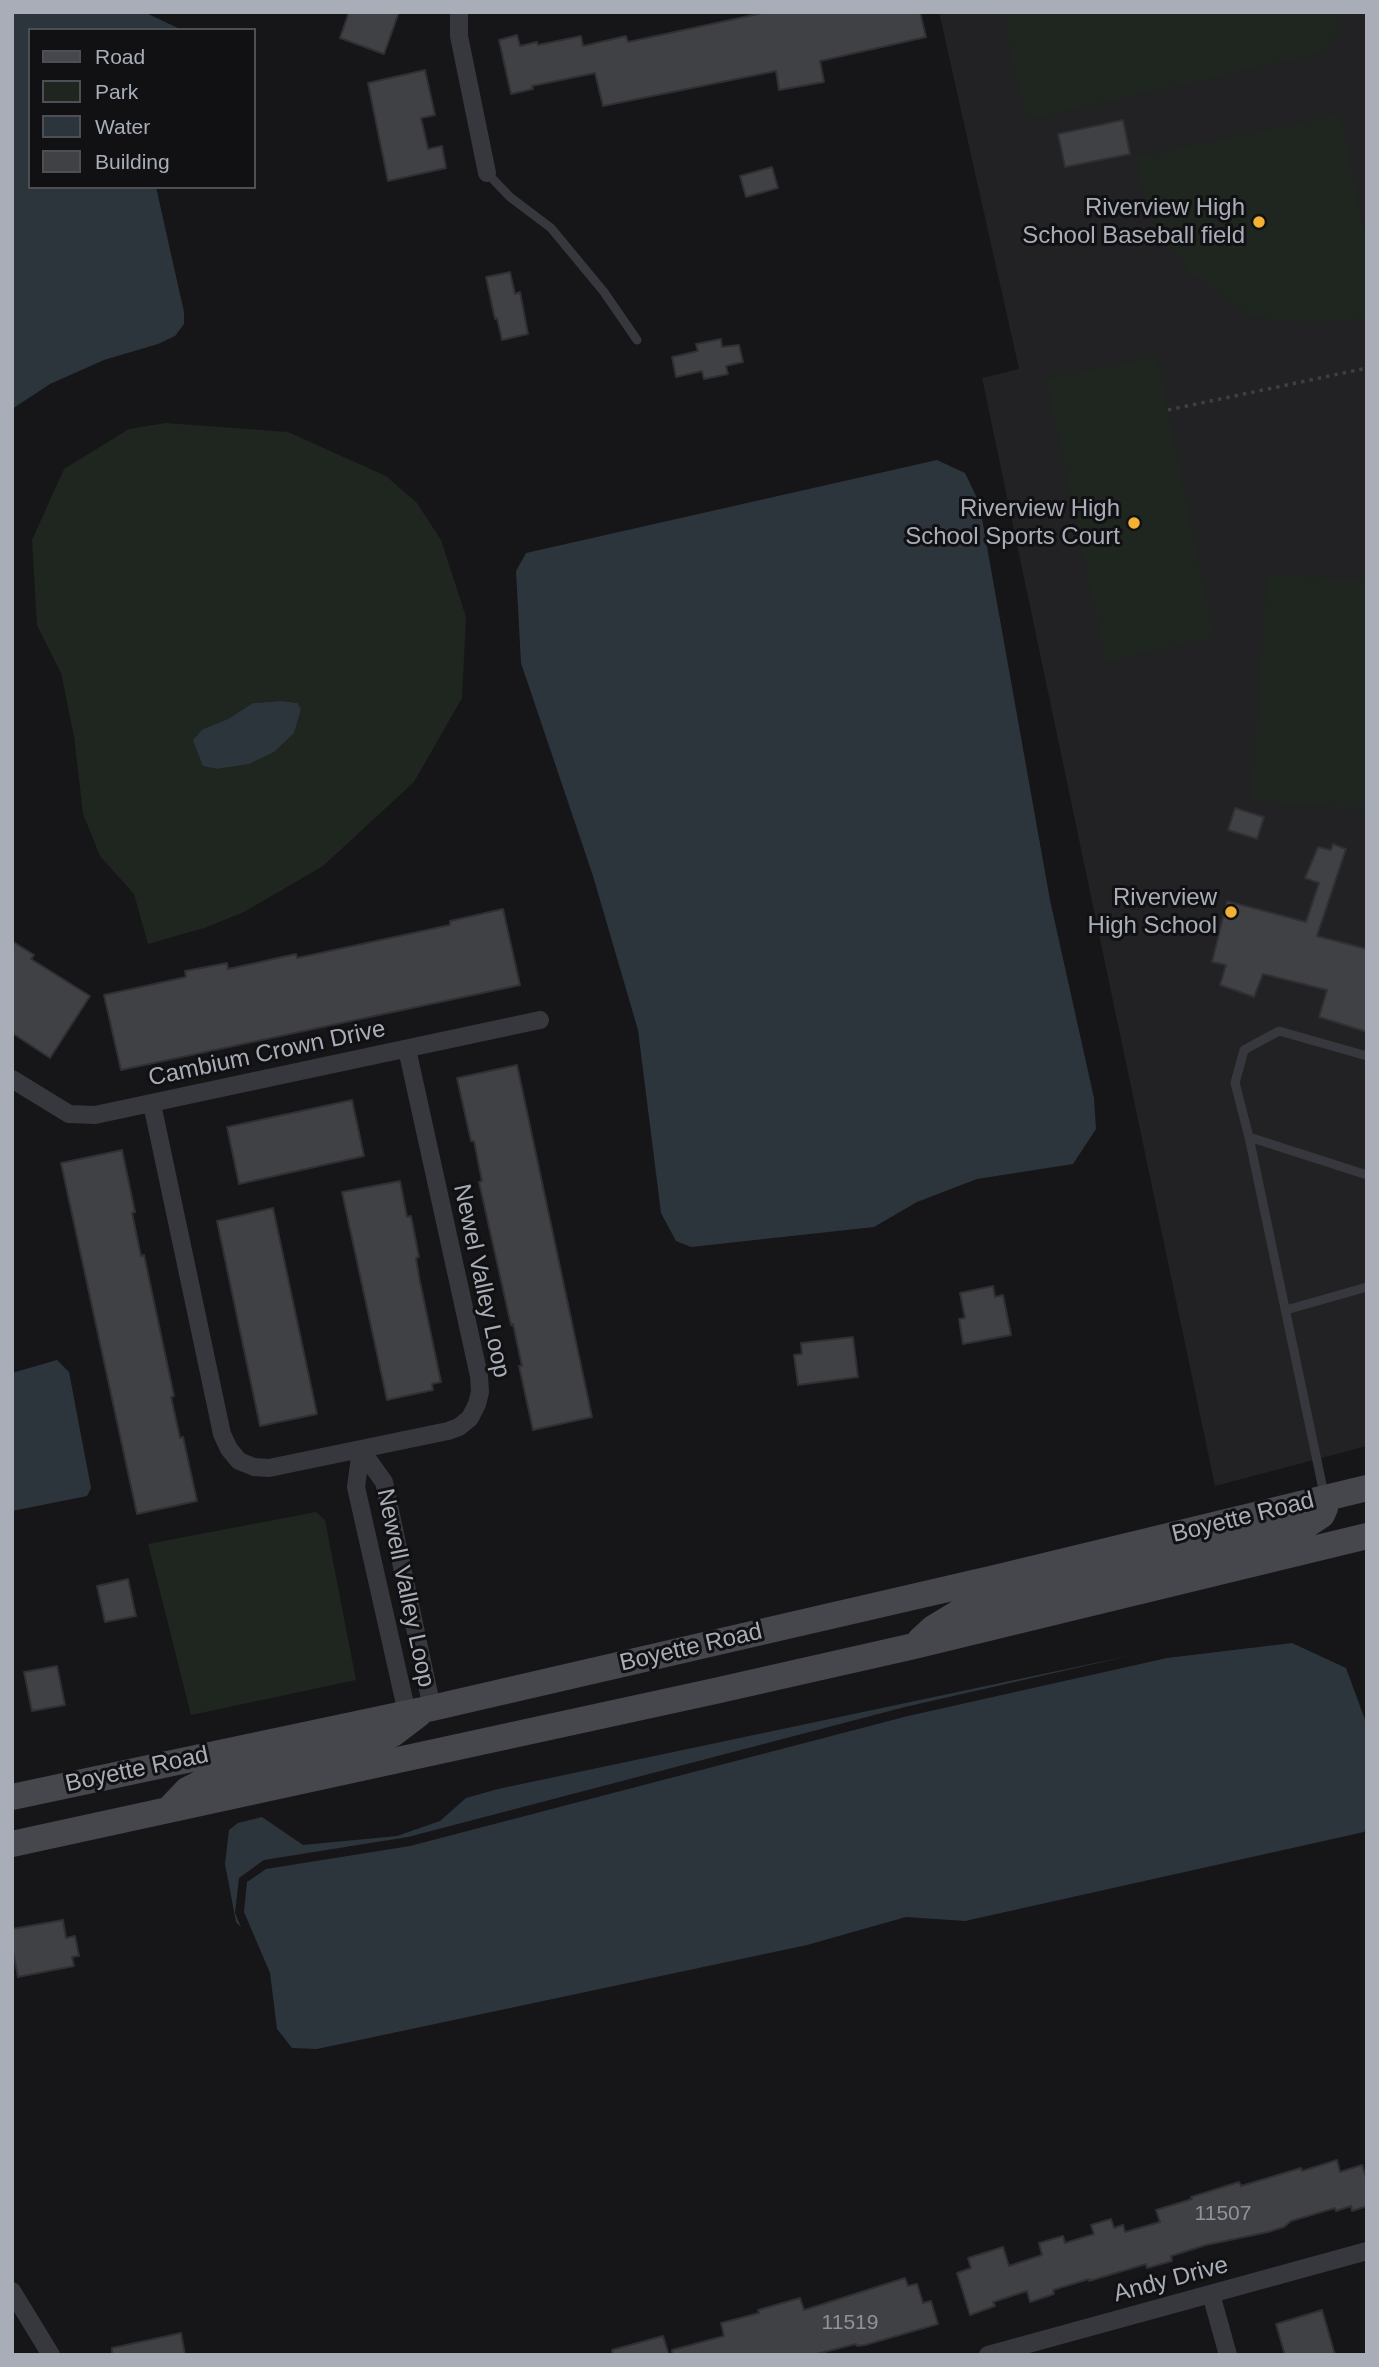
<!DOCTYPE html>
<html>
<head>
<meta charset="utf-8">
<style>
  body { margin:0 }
  #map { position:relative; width:1379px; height:2367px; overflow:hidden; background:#161618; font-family:Helvetica,sans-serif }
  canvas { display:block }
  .frame { position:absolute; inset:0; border:14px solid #a8adb8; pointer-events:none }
  .legend { position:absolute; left:28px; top:28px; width:228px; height:161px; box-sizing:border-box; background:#111113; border:2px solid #4d4f55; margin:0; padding:9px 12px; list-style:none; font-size:21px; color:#a8adb8 }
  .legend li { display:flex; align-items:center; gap:14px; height:35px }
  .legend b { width:35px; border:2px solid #4d4f55 }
</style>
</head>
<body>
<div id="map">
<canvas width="1379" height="2367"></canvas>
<div class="frame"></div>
<ul class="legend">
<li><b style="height:9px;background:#45474d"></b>Road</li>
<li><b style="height:19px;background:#1e261f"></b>Park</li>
<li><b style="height:19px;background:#2c353c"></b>Water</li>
<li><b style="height:19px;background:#404145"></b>Building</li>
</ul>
</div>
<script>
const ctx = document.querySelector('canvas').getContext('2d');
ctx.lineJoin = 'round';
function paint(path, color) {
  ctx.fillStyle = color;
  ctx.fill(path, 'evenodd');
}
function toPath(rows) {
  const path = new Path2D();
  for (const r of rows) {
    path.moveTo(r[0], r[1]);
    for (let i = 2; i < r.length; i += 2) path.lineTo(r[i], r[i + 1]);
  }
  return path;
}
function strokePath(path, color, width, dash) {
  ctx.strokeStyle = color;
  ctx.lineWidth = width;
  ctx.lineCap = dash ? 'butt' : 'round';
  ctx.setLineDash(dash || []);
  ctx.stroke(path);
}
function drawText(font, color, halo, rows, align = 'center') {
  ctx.font = font + ' Helvetica,sans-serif';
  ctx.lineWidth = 6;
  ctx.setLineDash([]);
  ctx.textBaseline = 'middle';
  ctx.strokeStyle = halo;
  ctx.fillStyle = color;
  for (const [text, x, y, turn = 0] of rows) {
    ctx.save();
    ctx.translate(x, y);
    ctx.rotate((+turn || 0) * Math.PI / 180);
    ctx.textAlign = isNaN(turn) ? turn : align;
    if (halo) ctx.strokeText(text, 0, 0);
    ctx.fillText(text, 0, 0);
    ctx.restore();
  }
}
paint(toPath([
  [939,12,1367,12,1367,1446,1215,1486,982,378,1019,369]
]), '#222225');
paint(toPath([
  [1006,12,1335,12,1339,30,1321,53,1026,120,1008,40],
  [1340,115,1367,242,1367,317,1335,322,1291,322,1252,317,1190,272,1163,238,1147,207,1136,157],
  [1157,357,1214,637,1106,662,1046,379],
  [166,423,288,432,386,476,417,503,441,540,466,617,462,698,414,782,323,866,244,912,204,928,148,944,134,894,100,856,83,814,74,736,61,673,37,625,32,540,64,469,129,429],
  [282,701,297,703,294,733,273,752,249,764,217,769,203,766,203,729,228,719,253,703],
  [1267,574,1367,581,1367,809,1251,801],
  [316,1512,325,1520,356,1680,191,1715,148,1544]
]), '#1e261f');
paint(toPath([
  [12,12,144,12,182,30,30,30,30,187,156,187,184,312,184,324,175,336,158,344,104,360,50,384,12,409],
  [937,460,965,473,979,502,1050,900,1094,1098,1096,1129,1073,1164,977,1179,917,1202,874,1227,691,1247,676,1241,661,1213,638,1030,593,876,521,663,516,571,526,553],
  [282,701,297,703,301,709,294,733,274,752,249,764,217,769,203,766,193,740,203,729,228,719,253,703],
  [57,1360,69,1372,91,1488,87,1496,12,1511,12,1373],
  [1292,1643,1346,1668,1367,1725,1367,1825,1364,1832,965,1921,906,1917,807,1945,317,2049,292,2048,277,2029,270,1973,244,1912,247,1882,266,1869,410,1846,908,1716,1167,1658],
  [1133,1655,905,1707,408,1837,264,1860,239,1878,235,1913,241,1927,236,1922,225,1864,229,1830,238,1823,262,1817,303,1845,397,1836,440,1821,466,1798,498,1789]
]), '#2c353c');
const building = toPath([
  [349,12,399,12,384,54,340,38,349,12],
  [767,12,920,12,926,37,820,61,824,82,779,90,776,71,603,106,595,73,532,86,533,89,511,94,499,40,517,35,520,46,537,42,538,45,581,36,583,46,626,36,628,42,767,12],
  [425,70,435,115,421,118,428,149,442,146,446,168,388,181,368,83,425,70],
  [1123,120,1130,154,1065,167,1058,134,1123,120],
  [772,167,778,188,746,197,740,176,772,167],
  [510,272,515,294,520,292,528,334,502,340,497,318,495,319,486,277,510,272],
  [721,339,722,347,739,345,743,362,726,366,728,374,704,379,702,371,676,377,672,357,698,351,696,344,721,339],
  [1235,808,1264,817,1257,839,1228,830,1235,808],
  [1333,844,1346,849,1317,936,1367,949,1367,1032,1319,1017,1327,990,1263,974,1254,997,1220,985,1226,965,1212,962,1227,901,1306,922,1319,883,1305,878,1318,847,1331,850,1333,844],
  [503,909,520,985,121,1070,104,995,186,977,185,971,227,963,228,969,296,954,297,958,450,925,450,921,503,909],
  [12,941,34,955,31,959,90,996,50,1058,12,1033,12,941],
  [517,1065,592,1417,533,1430,519,1366,522,1366,513,1324,511,1325,479,1182,482,1181,474,1141,471,1141,457,1078,517,1065],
  [352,1100,364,1156,239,1184,227,1127,352,1100],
  [122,1150,135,1212,132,1213,141,1256,144,1255,174,1396,171,1397,180,1438,183,1437,197,1501,137,1514,61,1163,122,1150],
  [400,1181,407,1217,411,1216,419,1257,416,1258,419,1277,441,1382,432,1384,433,1390,387,1400,342,1192,400,1181],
  [273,1208,317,1414,260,1426,217,1221,273,1208],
  [993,1286,995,1297,1003,1295,1011,1335,963,1344,959,1319,965,1318,960,1293,993,1286],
  [853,1337,858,1377,798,1385,794,1355,802,1354,801,1343,853,1337],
  [128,1579,136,1616,105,1622,97,1586,128,1579],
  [57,1666,65,1705,32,1711,24,1672,57,1666],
  [63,1920,66,1938,75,1936,79,1956,72,1957,74,1966,18,1977,12,1946,12,1929,63,1920],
  [1337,2160,1340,2172,1362,2165,1367,2180,1367,2206,1352,2211,1351,2206,1336,2211,1335,2208,1291,2221,1284,2227,1268,2232,1206,2245,1171,2256,1172,2261,1147,2268,1146,2264,1089,2281,1089,2279,1053,2290,1054,2294,1030,2302,1027,2291,993,2302,995,2306,970,2315,957,2273,971,2268,968,2258,1003,2247,1009,2266,1042,2255,1039,2243,1063,2236,1065,2243,1094,2234,1091,2225,1111,2219,1114,2228,1123,2225,1125,2232,1160,2222,1156,2210,1192,2199,1191,2197,1239,2182,1241,2186,1301,2168,1302,2171,1337,2160],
  [905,2278,908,2286,917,2284,923,2303,931,2301,938,2324,865,2345,857,2346,856,2344,812,2355,672,2355,672,2350,724,2336,721,2323,759,2313,758,2310,800,2298,804,2310,905,2278],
  [1322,2310,1335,2355,1285,2355,1276,2324,1322,2310],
  [181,2333,185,2355,112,2355,112,2348,181,2333],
  [663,2336,669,2355,613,2355,612,2350,663,2336]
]);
paint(building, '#404145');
strokePath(building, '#303034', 2);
strokePath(toPath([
  [1168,410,1367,368]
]), '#3d3f44', 3.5, [3.5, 5]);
strokePath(toPath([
  [487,173,510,197,551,228,604,292,637,340],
  [1249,1137,1235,1083,1244,1050,1279,1031,1367,1056],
  [1286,1310,1367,1287],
  [1324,1494,1249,1137,1367,1175]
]), '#37383d', 9);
strokePath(toPath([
  [459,12,459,36,487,173],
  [12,1079,69,1114,95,1115,540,1020],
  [152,1104,222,1434,229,1449,239,1461,254,1467,269,1468,448,1431,459,1427,470,1418,477,1404,480,1392,479,1376,407,1049],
  [361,1450,384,1482,432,1708],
  [361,1450,356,1487,407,1713],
  [12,2291,51,2355],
  [1211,2294,1228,2355],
  [988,2355,1367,2251]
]), '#37383d', 18);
strokePath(toPath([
  [920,1640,933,1628,961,1611,983,1604,1307,1525,1322,1515,1325,1508,1325,1498],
  [12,1797,432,1708,995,1578,1367,1488],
  [169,1809,187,1790,205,1781,352,1749,393,1734,418,1715],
  [12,1844,715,1691,914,1646,1367,1536]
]), '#45474d', 26);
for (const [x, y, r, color] of [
  [1259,222,7,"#f2b134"],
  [1134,523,7,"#f2b134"],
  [1231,912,7,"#f2b134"]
]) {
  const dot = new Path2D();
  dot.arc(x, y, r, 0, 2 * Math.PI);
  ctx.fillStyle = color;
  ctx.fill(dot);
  strokePath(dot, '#111113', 2.5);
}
drawText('21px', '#8e929b', null, [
  ["11507",1223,2214],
  ["11519",850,2323]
]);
drawText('24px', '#a8adb8', '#111113', [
  ["Riverview High",1245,208],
  ["School Baseball field",1245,236],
  ["Riverview High",1120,509],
  ["School Sports Court",1120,537],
  ["Riverview",1217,898],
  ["High School",1217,926]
], 'right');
drawText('24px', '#a8adb8', '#111113', [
  ["Cambium Crown Drive",267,1054,-12],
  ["Newel Valley Loop",481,1281,78],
  ["Boyette Road",1243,1518,-14],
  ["Newell Valley Loop",405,1588,78],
  ["Boyette Road",691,1648,-13],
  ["Boyette Road",137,1770,-12],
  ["Andy Drive",1171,2280,-15]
]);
</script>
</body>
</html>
